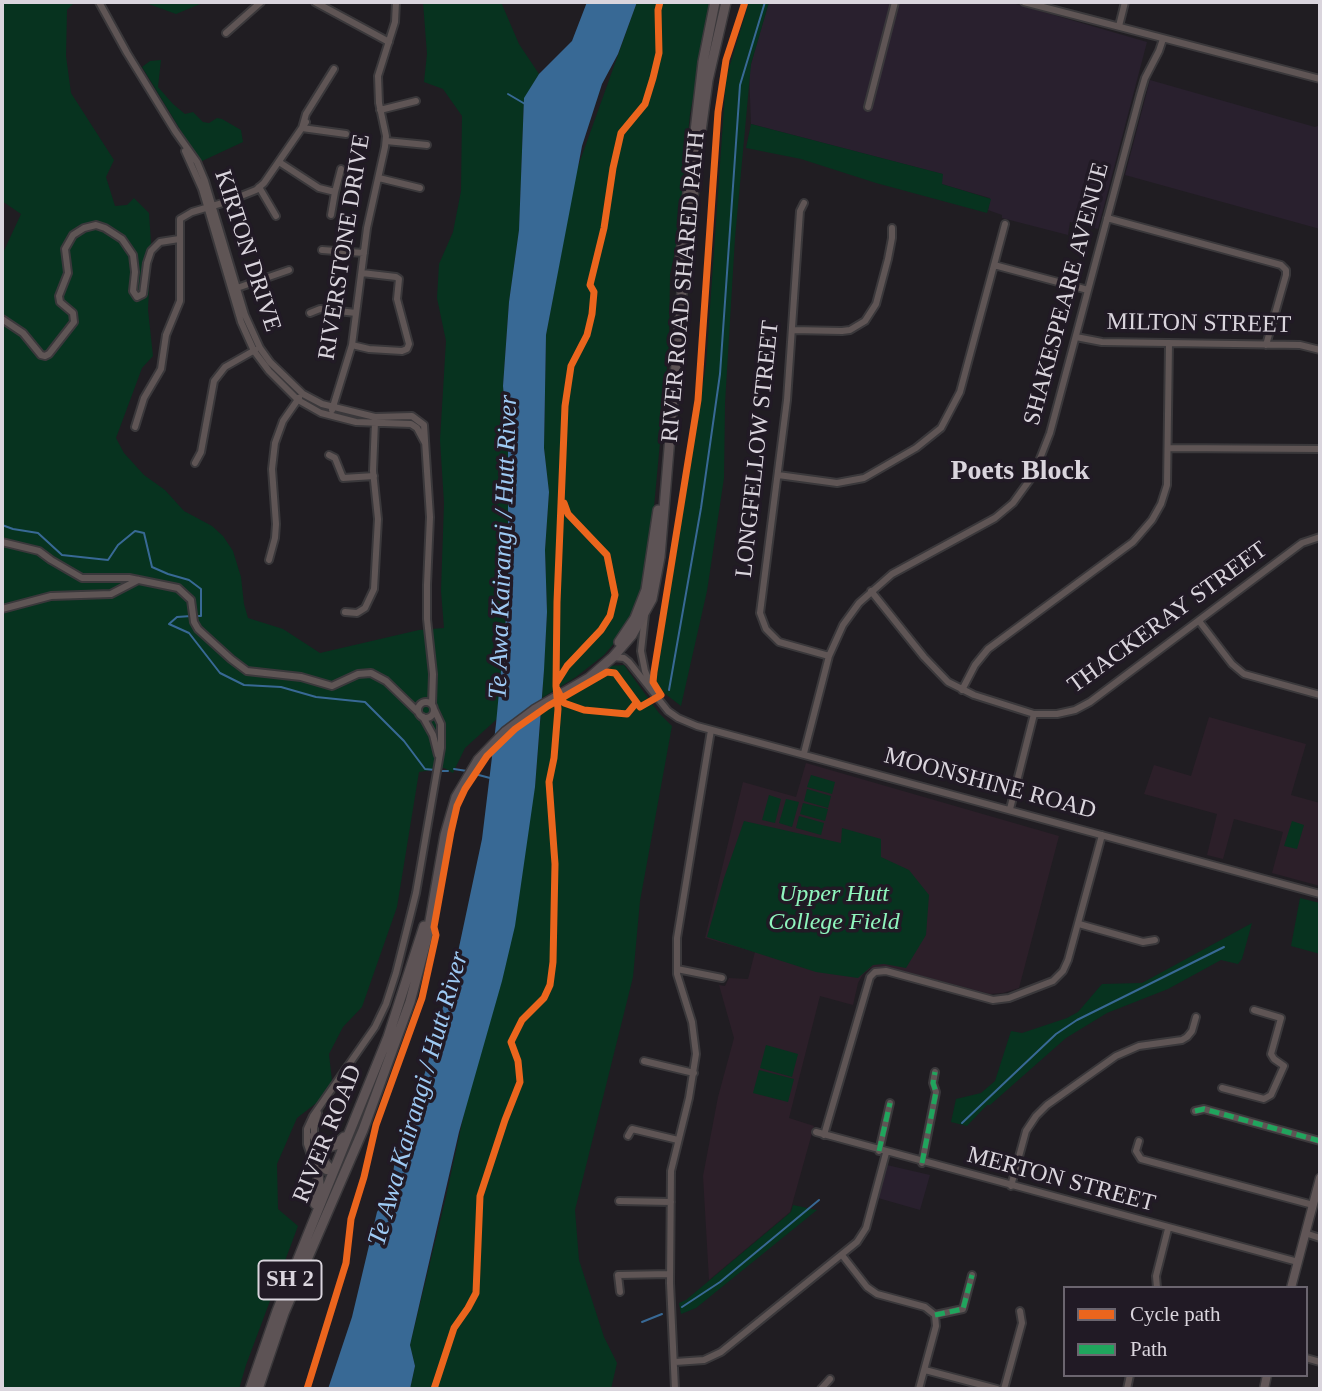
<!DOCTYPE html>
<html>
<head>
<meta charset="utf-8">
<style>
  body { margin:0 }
  #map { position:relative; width:1322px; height:1391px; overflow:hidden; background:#201d22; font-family:"Times New Roman",serif }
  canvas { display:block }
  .frame { position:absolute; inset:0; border:4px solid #dad5dd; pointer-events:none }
  .legend { position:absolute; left:1063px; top:1286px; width:245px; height:91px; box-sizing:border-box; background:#211a25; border:2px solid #6b656f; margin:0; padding:9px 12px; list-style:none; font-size:21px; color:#dad5dd }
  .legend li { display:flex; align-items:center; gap:14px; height:35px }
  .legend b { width:35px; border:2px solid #6b656f }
</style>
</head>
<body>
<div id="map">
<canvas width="1322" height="1391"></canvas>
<div class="frame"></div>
<ul class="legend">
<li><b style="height:9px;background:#eb651d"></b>Cycle path</li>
<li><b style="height:9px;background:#20a55d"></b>Path</li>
</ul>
</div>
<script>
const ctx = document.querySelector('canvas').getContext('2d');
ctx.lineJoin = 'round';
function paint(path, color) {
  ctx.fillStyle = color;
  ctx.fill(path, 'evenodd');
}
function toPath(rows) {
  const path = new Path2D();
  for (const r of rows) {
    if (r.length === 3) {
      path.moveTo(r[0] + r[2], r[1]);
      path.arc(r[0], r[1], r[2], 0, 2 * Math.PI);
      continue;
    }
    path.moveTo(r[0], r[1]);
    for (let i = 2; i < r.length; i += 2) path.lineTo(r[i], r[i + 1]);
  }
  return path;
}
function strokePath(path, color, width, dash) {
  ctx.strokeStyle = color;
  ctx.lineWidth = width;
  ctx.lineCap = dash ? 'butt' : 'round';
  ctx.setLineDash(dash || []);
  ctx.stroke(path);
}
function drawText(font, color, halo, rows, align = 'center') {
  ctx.font = font + ' "Times New Roman",serif';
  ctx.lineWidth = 7;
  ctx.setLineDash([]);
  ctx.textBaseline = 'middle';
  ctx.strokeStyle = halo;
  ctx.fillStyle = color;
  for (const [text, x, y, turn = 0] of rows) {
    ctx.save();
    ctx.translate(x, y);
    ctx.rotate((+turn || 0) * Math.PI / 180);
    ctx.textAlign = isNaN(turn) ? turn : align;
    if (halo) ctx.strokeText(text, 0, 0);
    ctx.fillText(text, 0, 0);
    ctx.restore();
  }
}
paint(toPath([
  [769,2,1009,2,1147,42,1098,229,1070,222,1068,235,1002,218,1002,215,988,210,990,198,941,184,942,174,751,124,749,71],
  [1150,80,1315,127,1320,125,1320,229,1125,175],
  [887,1165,930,1175,920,1210,878,1198]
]), '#29202e');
paint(toPath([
  [1209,717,1306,744,1291,795,1320,803,1320,886,1272,873,1283,832,1234,819,1223,859,1207,855,1217,814,1144,794,1154,765,1191,776],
  [806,763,1059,836,1019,988,1003,993,990,994,884,966,871,968,863,974,858,983,853,1005,820,996,789,1118,814,1126,790,1212,709,1280,703,1176,718,1097,734,1038,719,985,725,986,729,978,748,979,755,952,705,938,743,782,796,797]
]), '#2c1f29');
paint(toPath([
  [2,2,75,2,67,10,66,56,71,93,114,160,106,177,115,206,127,205,134,198,149,213,151,243,148,310,153,356,142,368,116,438,124,453,144,475,165,490,184,511,212,526,223,536,233,551,241,577,244,604,248,618,283,629,320,653,419,630,444,628,441,591,444,503,440,440,446,341,437,298,439,264,453,232,461,191,462,116,443,89,424,82,427,54,423,2,501,2,519,44,539,74,524,99,519,230,509,302,503,386,508,441,508,596,497,719,465,748,453,773,444,768,419,772,397,907,362,1007,343,1027,329,1054,333,1090,297,1118,277,1164,278,1209,298,1226,246,1365,239,1389,2,1389,2,255,21,214,2,201],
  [143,2,205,2,176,14],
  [637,2,711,2,690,114,677,242,670,274,669,345,650,550,644,586,636,609,623,633,604,655,576,677,542,698,547,612,545,550,549,492,544,448,546,335,576,172],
  [749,2,769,2,751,64,735,238,725,403,724,478,707,591,681,706,655,686,706,365,726,78],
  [161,60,158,87,173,104,185,114,193,112,203,122,209,123,217,118,222,119,241,130,243,142,200,162,142,67,150,61],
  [751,124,943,174,942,184,991,199,988,210,987,213,876,183,801,159,746,148],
  [624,665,659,713,672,726,640,901,633,977,575,1210,579,1260,604,1337,617,1363,611,1389,410,1389,415,1366,410,1345,445,1201,535,787,541,712,609,666],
  [811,775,835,782,832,794,807,787],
  [807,789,831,796,828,808,804,801],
  [769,795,781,799,775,823,762,820],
  [786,799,799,802,792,827,779,823],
  [803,803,828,809,825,821,800,814],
  [799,816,824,823,821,835,796,828],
  [744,821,841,843,842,828,881,839,881,857,909,870,929,895,926,935,906,968,884,964,873,965,858,978,816,972,707,937,724,878],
  [1292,821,1304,825,1297,849,1284,846],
  [1300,898,1320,903,1320,954,1291,946],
  [1252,923,1242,959,1238,964,1221,960,1168,989,1107,1013,1066,1038,990,1105,987,1105,967,1126,951,1122,956,1099,981,1093,995,1081,1011,1031,1022,1033,1067,1018,1078,1012,1102,984,1142,983],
  [766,1045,798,1054,792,1077,760,1068],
  [759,1070,794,1079,788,1102,753,1093],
  [793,1205,817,1210,696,1308,681,1314,679,1303,686,1300,791,1212]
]), '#07331f');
paint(toPath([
  [587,2,637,2,618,54,602,84,582,146,546,335,544,448,549,492,545,550,547,612,544,670,535,787,515,926,502,981,459,1132,410,1345,415,1366,410,1389,328,1389,352,1317,377,1212,385,1199,392,1180,395,1160,405,1138,427,1066,458,952,482,839,496,724,508,596,508,441,503,386,509,302,519,230,524,98,539,74,572,41]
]), '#386995');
strokePath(toPath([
  [508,94,525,104],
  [2,525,13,529,38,533,62,555,108,560,118,545,135,531,144,533,152,567,168,574,189,580,201,589,201,616,197,616],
  [191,616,177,617,169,624,189,633,220,673,244,685,281,687,316,697,365,702,404,741,425,769,435,770],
  [669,690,701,508,720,374,740,85,765,2],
  [454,769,467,771],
  [441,771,448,771],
  [475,774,490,778],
  [962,1123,1056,1034,1077,1020,1224,947],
  [682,1307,720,1282,819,1200],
  [642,1322,662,1314]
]), '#386995', 2);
const minor = toPath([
  [99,2,127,53,175,131,197,162,205,181,245,315,260,348,270,362,303,394,322,404,375,417,412,416,424,425,430,517,427,585,427,619,433,674,432,704],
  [315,2,389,42],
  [1024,2,1320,79],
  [1119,26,1125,2],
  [226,33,261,2],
  [334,69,306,114,302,128,346,134],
  [868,107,895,2],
  [380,110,416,101],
  [386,141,427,145],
  [185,151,202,189,241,322,254,351,269,371,298,400,321,413,356,422,411,424,417,428,425,443],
  [279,162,319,188,335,192,331,215],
  [379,178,420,188],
  [259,187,276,216],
  [335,192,341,169],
  [804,203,800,211,787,400,760,613,766,629,779,642,829,656],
  [1107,218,1281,265,1286,270,1286,275,1266,345],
  [322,250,364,253],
  [994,265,1088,290],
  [237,288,289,270],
  [310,313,320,309,356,313],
  [2,319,23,333,41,355,45,356,49,354,74,322,73,313,60,302,59,296,68,273,65,249,73,235,84,228,96,225,105,228,122,239,133,255,135,272,133,291,137,297,143,294,147,263,151,251,160,242,179,239],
  [792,330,842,331,850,330,865,321,876,304,888,259,892,238,892,228],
  [1076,337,1102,342,1300,345,1320,350],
  [352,345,369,349,402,351,407,349,409,344,397,299,399,279,396,277,362,273],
  [332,410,352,345,367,228,385,147,386,136,379,103,378,76,395,22,396,2],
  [135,427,144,398,161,369,166,335,180,301,180,219,192,212,226,202,256,190,264,183,306,122],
  [1168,448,1320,449],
  [329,455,335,458,343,478,374,476],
  [195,463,201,452,214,381,225,367,255,350],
  [778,475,837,483,864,478,916,448,941,428,960,392,1005,224],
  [2,542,39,551,51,560,82,578,129,578,178,588,191,600,194,622,198,629,231,659,247,671,301,677,332,686,358,674,371,673,386,681,417,711],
  [269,560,275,538,276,524,272,469,275,443,283,421,299,398],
  [871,591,924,657,948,682,974,695,1034,714,1057,714,1075,710,1090,702,1302,543,1320,537],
  [2,609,51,596,111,594,138,580],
  [345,612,357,613,365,608,374,589,378,519,373,471,375,422],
  [645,615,641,651,645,671,653,690],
  [1199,621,1232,664,1244,674,1320,695],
  [613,657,624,658,629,662,668,711,678,718,697,726,1320,894],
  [962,690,975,665,988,649,1133,542,1152,520,1161,504,1167,485,1169,344],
  [426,710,8],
  [423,717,433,735,438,755],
  [804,753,829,656,843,625,859,603,892,574,995,518,1013,503,1034,474,1050,433,1140,95,1145,78,1159,51,1163,39],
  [1010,809,1034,714],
  [1079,924,1143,942,1155,940],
  [677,969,722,978],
  [644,1061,694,1073],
  [1222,1088,1264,1099,1271,1095,1284,1066,1274,1059,1271,1054,1281,1018,1254,1010],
  [1195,1111,1204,1109,1320,1141],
  [318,1113,314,1128,314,1142,318,1153,334,1171],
  [816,1132,1298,1262],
  [824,1135,870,977,875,972,886,971,993,1000,1009,998,1053,981,1063,971,1068,960,1102,835],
  [628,1136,632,1129,678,1140],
  [1139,1141,1136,1151,1141,1159,1313,1205],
  [879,1151,890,1103],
  [922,1163,936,1092,933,1083,935,1072],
  [334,1171,326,1171,312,1158,307,1144,307,1129,313,1116,375,1027,386,1004,396,973,416,893,441,748,441,724,434,709],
  [1011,1186,1026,1131,1036,1116,1047,1105,1116,1056,1139,1046,1182,1040,1187,1037,1192,1031,1196,1017],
  [619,1201,671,1202],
  [1305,1233,1320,1238],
  [842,1255,867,1287,877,1294,925,1307,935,1315,936,1326,919,1389],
  [1157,1288,1156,1276,1168,1229],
  [620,1292,618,1275,670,1274],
  [935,1315,963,1309,972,1275],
  [1306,1358,1320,1362],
  [675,1362,704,1360,721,1352,857,1242,866,1228,886,1153],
  [925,1370,997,1389],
  [675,1389,670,1283,671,1171,689,1098,696,1054,692,1022,677,974,677,938,711,730],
  [821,1389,830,1379],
  [1004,1389,1022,1323,1020,1311],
  [1127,1389,1130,1375]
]);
const major = toPath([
  [1291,1288,1320,1178],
  [1264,1389,1267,1375]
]);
const highway = toPath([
  [680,262,703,62,715,2],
  [619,642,635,618,646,590,658,510],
  [314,1136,323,1145,329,1147,336,1145,344,1137],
  [315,1204,319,1184,317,1164],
  [250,1389,277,1311,388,1037,424,926],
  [258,1389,284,1313,363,1130,410,1002,427,938,445,835,456,797,478,760,506,731,534,710,589,678,613,657,632,635,652,599,660,557,683,280,699,146,708,80,726,2]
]);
strokePath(minor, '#3a383b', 10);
strokePath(major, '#3a383b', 11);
strokePath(highway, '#3a383b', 12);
strokePath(minor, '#5f5555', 6);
strokePath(major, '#615657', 8);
strokePath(highway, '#5d5355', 9);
strokePath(toPath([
  [1195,1111,1204,1109,1320,1141],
  [879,1151,890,1103],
  [922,1163,936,1092,933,1083,935,1072],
  [935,1315,963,1309,972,1275]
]), '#20a55d', 5, [10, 5]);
strokePath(toPath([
  [557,682,567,666,601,630,610,616,615,595,607,555,568,514,564,503],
  [557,689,564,703,584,710,627,714,636,703],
  [307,1389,346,1263,351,1219,364,1177,376,1125,422,998,436,935,434,927,451,832,457,806,465,789,487,756,515,729,548,706,607,672,615,673,640,707,661,695,653,682,654,672,698,400,718,112,726,60,745,2],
  [434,1389,454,1328,468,1308,476,1293,480,1196,505,1120,520,1082,518,1061,511,1042,522,1020,544,998,550,985,553,962,555,864,549,782,554,758,558,709,556,686,557,602,565,406,571,366,587,335,592,314,594,292,590,285,604,228,613,168,621,133,645,104,653,78,659,53,658,10,660,2]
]), '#eb651d', 7);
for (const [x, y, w] of [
  [290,1280,63]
]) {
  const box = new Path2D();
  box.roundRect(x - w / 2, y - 19.5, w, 39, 5);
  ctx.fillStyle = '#211a25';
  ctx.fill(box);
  strokePath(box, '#dad5dd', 2);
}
drawText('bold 23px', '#dad5dd', null, [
  ["SH 2",290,1280]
]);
drawText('24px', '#dad5dd', '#211a25', [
  ["RIVERSTONE DRIVE",345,247,-81],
  ["KIRTON DRIVE",247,251,72],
  ["RIVER ROAD SHARED PATH",684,287,-85],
  ["SHAKESPEARE AVENUE",1067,294,-75],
  ["MILTON STREET",1199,324,1],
  ["LONGFELLOW STREET",758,449,-84],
  ["THACKERAY STREET",1168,618,-36],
  ["MOONSHINE ROAD",990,784,15],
  ["RIVER ROAD",328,1134,-68],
  ["MERTON STREET",1061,1180,15]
]);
drawText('italic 24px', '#8ff5bd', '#211a25', [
  ["Upper Hutt",834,895],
  ["College Field",834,923]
]);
drawText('italic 26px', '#9ecaf4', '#211a25', [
  ["Te Awa Kairangi / Hutt River",504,547,-88],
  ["Te Awa Kairangi / Hutt River",419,1099,-74]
]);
drawText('bold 28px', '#dad5dd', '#211a25', [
  ["Poets Block",1020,472]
]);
</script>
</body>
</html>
